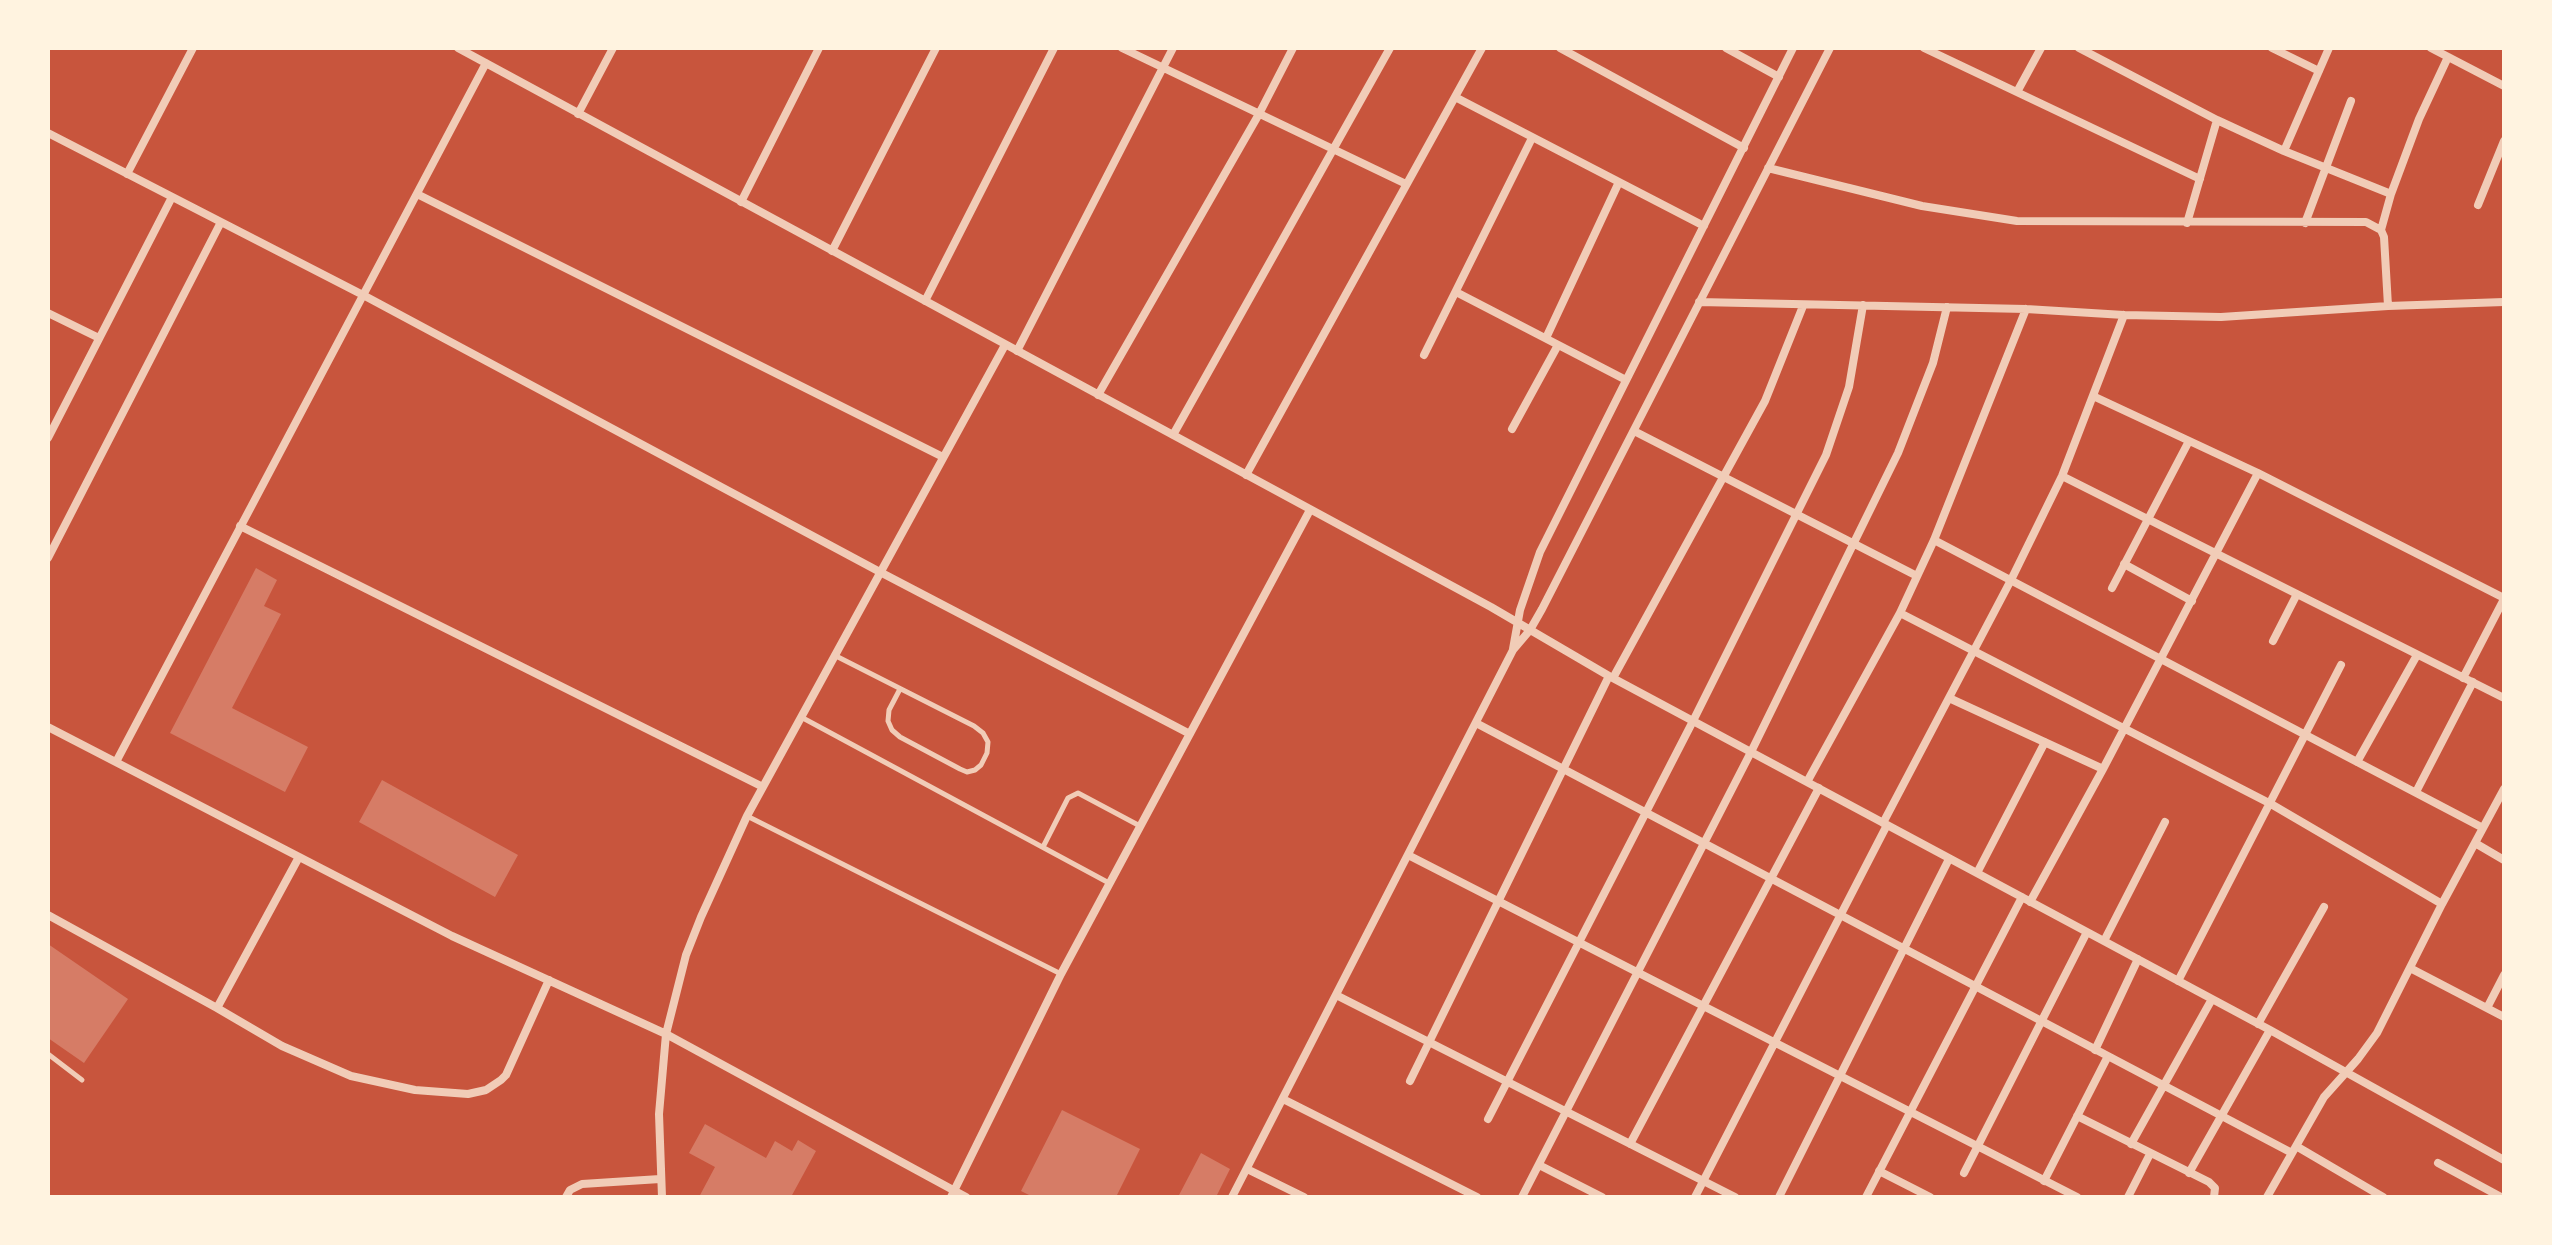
<!DOCTYPE html>
<html>
<head>
<meta charset="utf-8">
<style>
  body { margin:0 }
  #map { position:relative; width:2552px; height:1245px; overflow:hidden; background:#c8553d; font-family:"PT Serif",serif }
  canvas { display:block }
  .frame { position:absolute; inset:0; border:50px solid #fff3e0; pointer-events:none }
</style>
</head>
<body>
<div id="map">
<canvas width="2552" height="1245"></canvas>
<div class="frame"></div>
</div>
<script>
const ctx = document.querySelector('canvas').getContext('2d');
ctx.lineJoin = 'round';
function paint(path, color) {
  ctx.fillStyle = color;
  ctx.fill(path, 'evenodd');
}
function toPath(rows) {
  const path = new Path2D();
  for (const r of rows) {
    path.moveTo(r[0], r[1]);
    for (let i = 2; i < r.length; i += 2) path.lineTo(r[i], r[i + 1]);
  }
  return path;
}
function strokePath(path, color, width, dash) {
  ctx.strokeStyle = color;
  ctx.lineWidth = width;
  ctx.lineCap = dash ? 'butt' : 'round';
  ctx.setLineDash(dash || []);
  ctx.stroke(path);
}
paint(toPath([
  [256,568,277,580,264,606,281,614,232,708,308,747,285,792,170,733],
  [382,780,518,855,495,897,359,822],
  [48,944,128,999,84,1063,48,1038],
  [1062,1110,1140,1149,1116,1197,1033,1197,1021,1191],
  [705,1124,766,1158,775,1141,792,1151,798,1140,816,1151,791,1197,699,1197,715,1167,689,1153],
  [1201,1153,1230,1169,1216,1197,1178,1197]
]), '#d67c66');
strokePath(toPath([
  [834,655,974,726,983,733,988,742,987,753,981,765,975,770,967,772,960,769,900,737,892,730,888,721,889,710,900,689],
  [801,717,1109,883],
  [747,816,1061,974],
  [1043,847,1068,798,1078,793,1140,826],
  [48,1054,82,1080]
]), '#f1ccb7', 5);
strokePath(toPath([
  [458,48,1491,607,1609,676,2270,1030,2504,1160],
  [1122,48,1406,184],
  [1560,48,1744,148],
  [1726,48,1779,77],
  [1924,48,2200,179],
  [2079,48,2217,120,2284,151,2391,194],
  [2272,48,2319,71],
  [2431,48,2504,86],
  [2017,92,2041,48],
  [1455,97,1704,226],
  [578,114,613,48],
  [48,133,363,295,880,572,1190,734],
  [2284,151,2329,48],
  [1768,168,1922,206,2017,221,2366,222,2381,230,2384,237,2388,306],
  [127,174,193,48],
  [417,194,943,457],
  [741,202,819,48],
  [2478,205,2504,141],
  [2187,223,2217,120],
  [2305,223,2351,101],
  [2381,230,2391,194,2419,119,2448,57],
  [832,251,936,48],
  [1456,292,1626,380],
  [925,301,1054,48],
  [1699,302,2026,309,2124,315,2221,317,2388,306,2504,302],
  [48,313,99,338],
  [1546,338,1619,182],
  [1017,351,1173,48],
  [1424,355,1532,138],
  [1098,395,1259,114,1293,48],
  [2093,396,2258,473,2504,598],
  [1512,429,1558,345],
  [1634,431,1917,576],
  [1173,435,1390,48],
  [48,438,172,197],
  [1246,475,1482,48],
  [2062,476,2504,698],
  [240,526,763,787],
  [1934,540,2483,828],
  [48,558,221,222],
  [2124,564,2192,601],
  [2112,588,2189,441],
  [1900,613,2271,804,2442,904],
  [2273,641,2297,594],
  [1513,649,1520,610,1540,552,1793,48],
  [1613,678,1765,401,1803,306],
  [2463,678,2504,599],
  [1949,698,2103,769],
  [1476,723,2292,1153],
  [48,727,452,936,666,1034,966,1197],
  [116,762,486,63],
  [2357,762,2417,655],
  [1807,782,1900,613,1934,540,2026,309],
  [2416,792,2473,682],
  [1883,823,2011,580,2062,476,2124,315],
  [2475,843,2504,860],
  [1408,855,2077,1197],
  [1977,873,2045,742],
  [2030,902,2103,769,2258,473],
  [48,915,217,1008,282,1046,351,1076,415,1090,468,1094,486,1090,501,1080,506,1075,549,980],
  [2104,941,2165,822],
  [2410,968,2504,1017],
  [2178,981,2341,665],
  [1336,995,1735,1197],
  [217,1008,299,857],
  [2487,1008,2504,975],
  [2258,1024,2324,907],
  [2095,1050,2138,959],
  [1410,1081,1609,676],
  [1283,1099,1477,1197],
  [2077,1116,2209,1182,2215,1188,2214,1197],
  [1488,1119,1693,721,1826,455,1849,387,1863,305],
  [1630,1144,1819,788],
  [2131,1144,2212,999],
  [2296,1146,2383,1197],
  [2438,1163,2501,1197],
  [1539,1165,1602,1197],
  [1247,1169,1304,1197],
  [1879,1171,1930,1197],
  [1964,1173,2087,932],
  [2189,1173,2270,1030],
  [2044,1181,2108,1056],
  [566,1197,570,1190,582,1184,660,1179],
  [662,1197,659,1114,666,1034,686,955,701,917,747,816,1005,345],
  [951,1197,1061,974,1310,510],
  [1232,1197,1513,650,1530,630,1542,609,1830,48],
  [1522,1197,1751,752,1898,453,1933,363,1947,307],
  [1695,1197,1887,825],
  [1779,1197,1949,859],
  [1866,1197,2022,897],
  [2128,1197,2150,1154],
  [2267,1197,2324,1097,2358,1059,2377,1033,2442,904,2504,789]
]), '#f1ccb7', 8);
</script>
</body>
</html>
